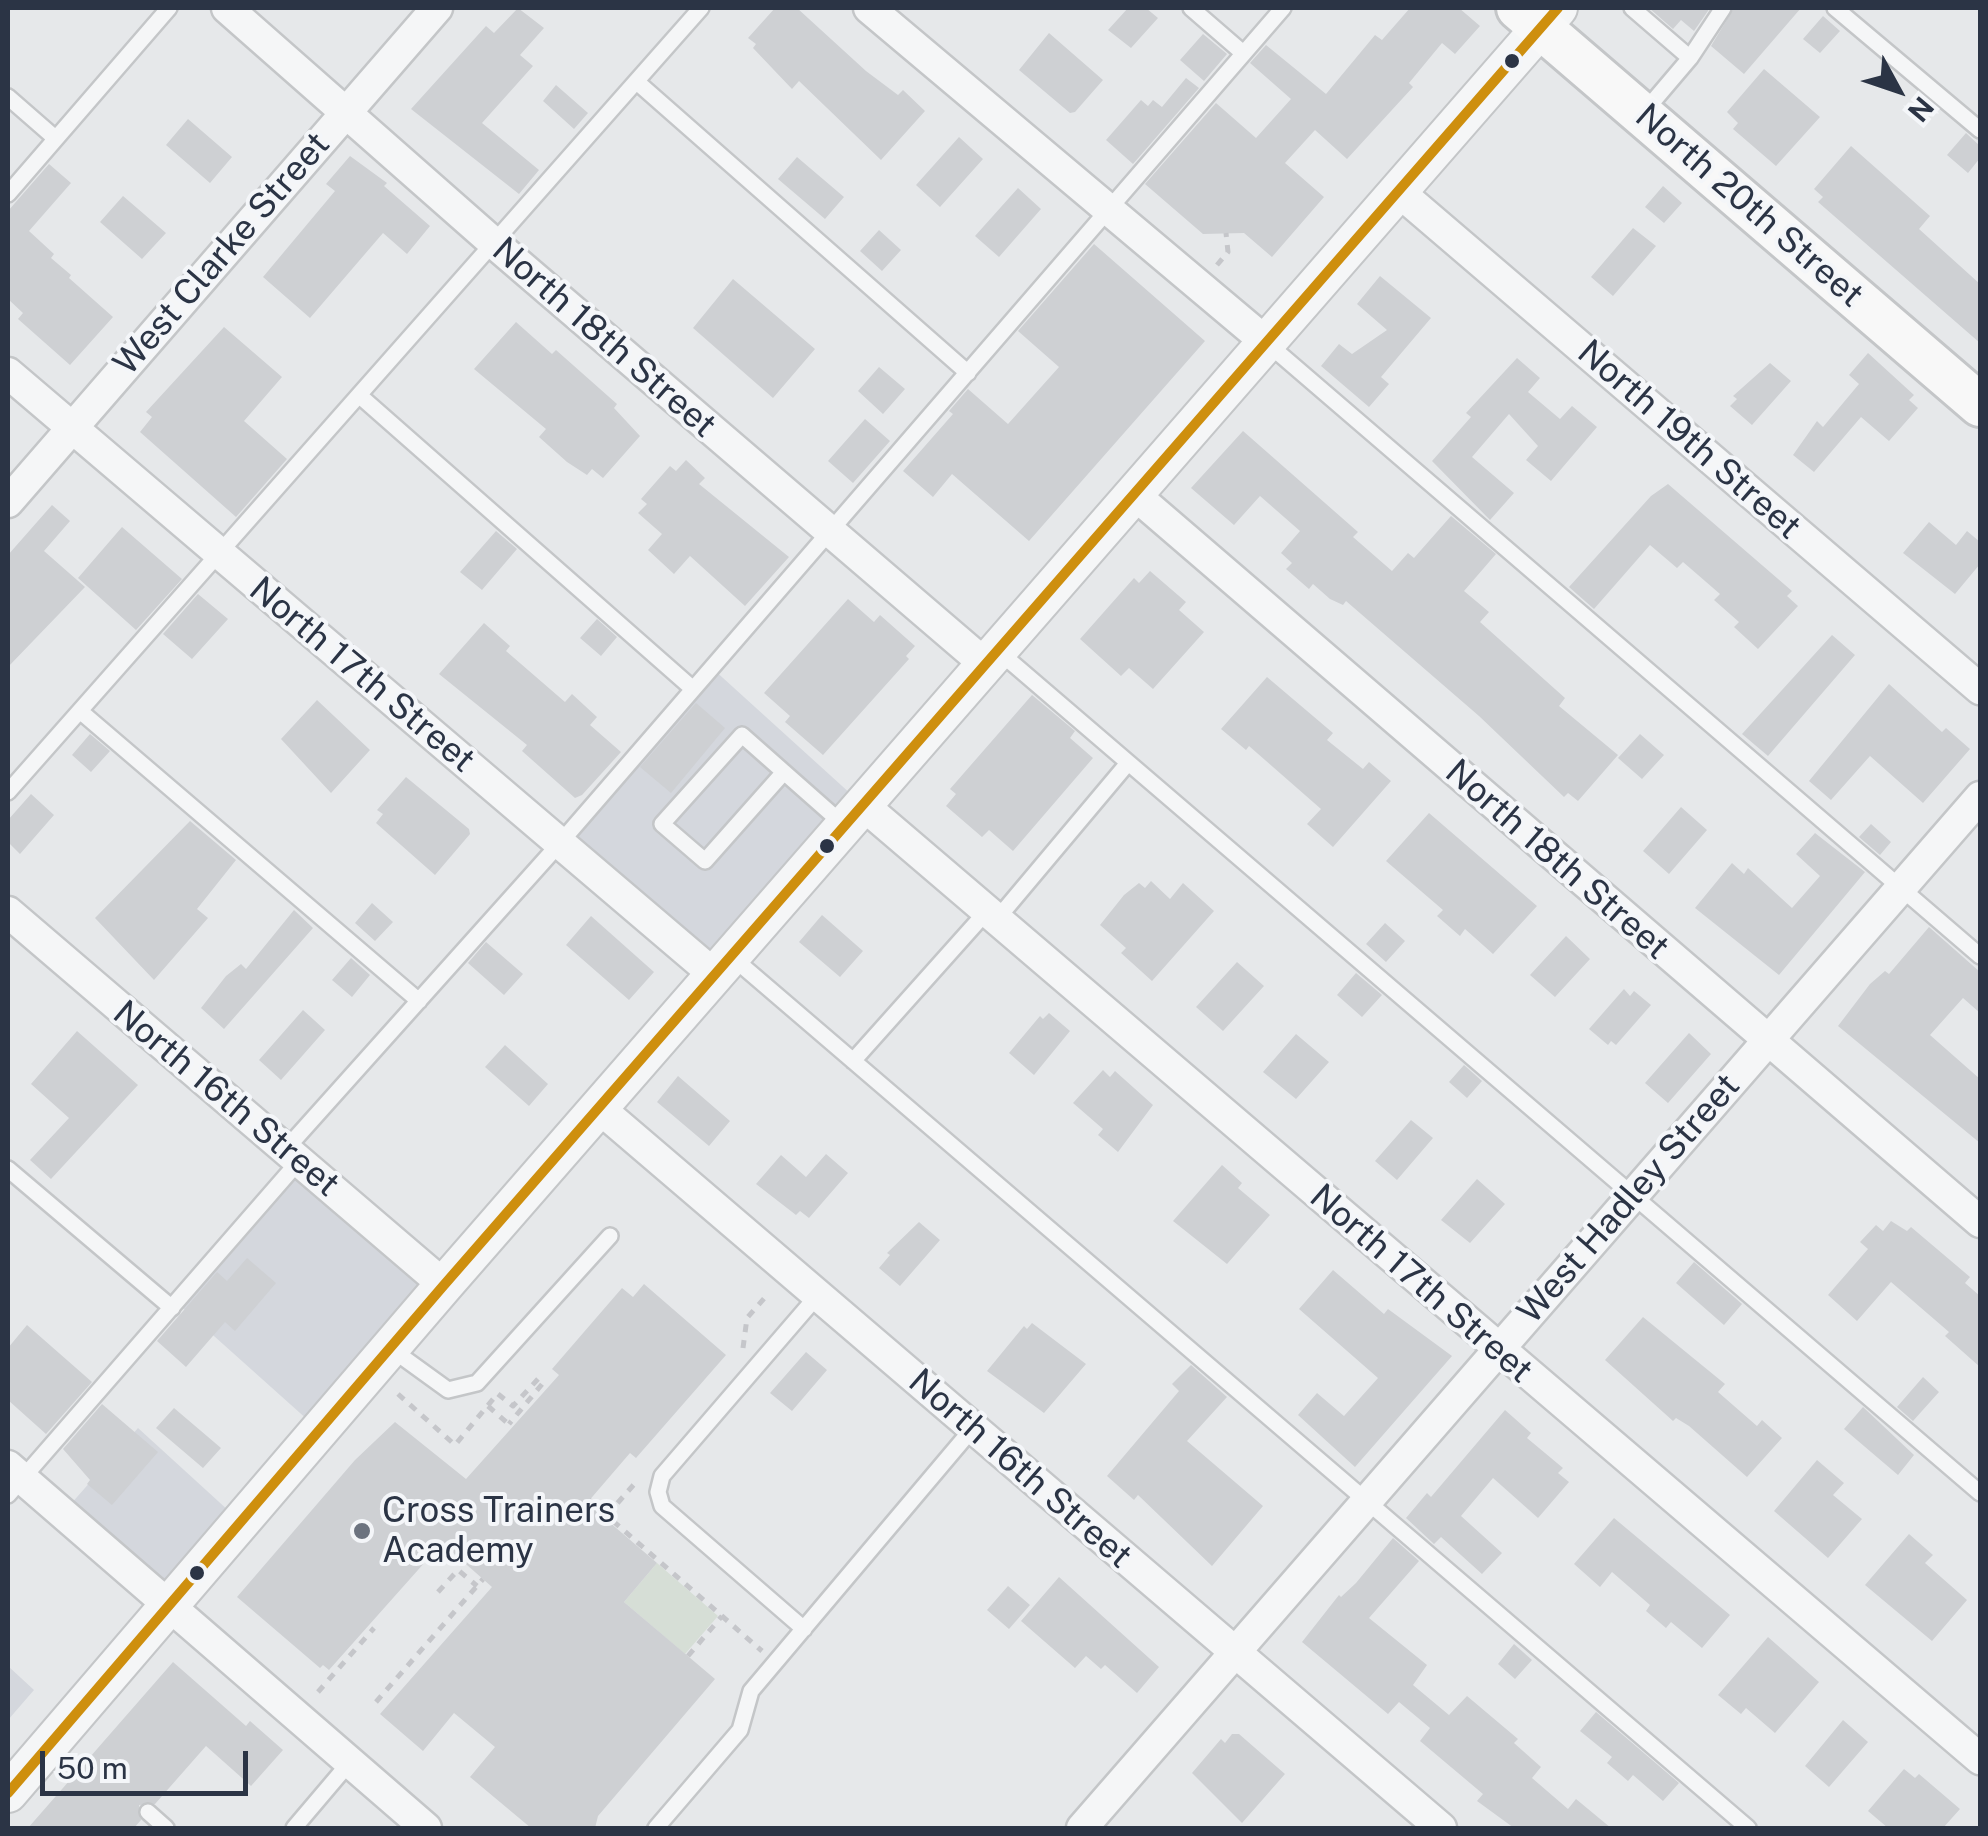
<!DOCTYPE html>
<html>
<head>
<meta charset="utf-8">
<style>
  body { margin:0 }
  #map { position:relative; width:1988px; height:1836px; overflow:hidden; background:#e6e8ea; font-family:"Public Sans",sans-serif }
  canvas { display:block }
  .frame { position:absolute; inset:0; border:10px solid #2b3445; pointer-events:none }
  .north { position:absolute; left:1848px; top:40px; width:100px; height:100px; -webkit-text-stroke:8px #f4f6f9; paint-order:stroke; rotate:130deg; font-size:28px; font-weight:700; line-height:40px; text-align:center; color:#2b3445 }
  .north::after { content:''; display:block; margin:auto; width:35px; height:45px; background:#2b3445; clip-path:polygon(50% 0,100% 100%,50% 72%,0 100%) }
  .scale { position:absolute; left:40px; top:1751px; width:208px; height:45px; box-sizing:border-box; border:5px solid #2b3445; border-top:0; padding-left:12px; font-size:30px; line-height:35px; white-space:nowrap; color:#2b3445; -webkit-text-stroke:8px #f4f6f9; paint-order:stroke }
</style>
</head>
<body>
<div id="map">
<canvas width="1988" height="1836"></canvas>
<div class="frame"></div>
<div class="north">N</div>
<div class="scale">50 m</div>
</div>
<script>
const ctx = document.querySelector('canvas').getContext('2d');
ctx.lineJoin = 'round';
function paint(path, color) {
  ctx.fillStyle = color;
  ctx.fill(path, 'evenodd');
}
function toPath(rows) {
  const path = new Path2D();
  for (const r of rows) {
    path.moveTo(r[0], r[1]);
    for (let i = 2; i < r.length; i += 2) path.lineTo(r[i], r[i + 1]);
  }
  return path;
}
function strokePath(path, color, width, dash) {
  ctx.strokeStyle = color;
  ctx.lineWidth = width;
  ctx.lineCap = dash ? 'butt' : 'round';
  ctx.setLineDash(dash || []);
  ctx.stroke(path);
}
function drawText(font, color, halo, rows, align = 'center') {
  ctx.font = font + ' "Public Sans",sans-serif';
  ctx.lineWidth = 8;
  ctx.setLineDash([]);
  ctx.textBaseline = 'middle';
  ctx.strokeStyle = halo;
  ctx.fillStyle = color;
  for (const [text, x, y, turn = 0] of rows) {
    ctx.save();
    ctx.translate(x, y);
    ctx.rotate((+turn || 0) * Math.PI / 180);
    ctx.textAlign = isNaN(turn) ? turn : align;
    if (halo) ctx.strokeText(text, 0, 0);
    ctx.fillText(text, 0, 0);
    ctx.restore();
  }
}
paint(toPath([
  [712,668,863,805,716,976,560,843],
  [299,1161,444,1285,319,1430,176,1302],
  [138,1428,241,1522,169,1605,62,1514],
  [8,1666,34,1690,8,1720]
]), '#d4d7dd');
paint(toPath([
  [657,1563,718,1616,685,1654,624,1602]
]), '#d6ded6');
paint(toPath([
  [518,8,544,28,520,55,533,66,482,123,539,170,519,194,411,109,486,26,494,33],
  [775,8,797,8,866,71,898,95,903,90,925,111,881,160,799,81,792,89,753,48,756,44,748,38],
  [1128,8,1146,8,1158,18,1131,48,1108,30],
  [1410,8,1459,8,1480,26,1455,54,1442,43,1409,83,1413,87,1347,159,1315,130,1285,163,1324,197,1272,257,1244,233,1203,234,1145,184,1216,103,1256,138,1291,99,1250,63,1266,45,1326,94,1375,35,1382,40],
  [1649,8,1710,8,1694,31,1681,20,1673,29],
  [1734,8,1801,8,1744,74,1711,46],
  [1823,16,1840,31,1820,53,1803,39],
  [1049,33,1103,80,1075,112,1070,113,1019,70],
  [1203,34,1227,54,1204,81,1180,60],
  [1764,69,1820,117,1776,166,1733,129,1738,123,1727,112],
  [1186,78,1199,88,1133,164,1106,140,1141,100,1148,106,1153,100,1162,107],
  [556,85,588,113,574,129,543,101],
  [188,119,232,157,210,183,166,145],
  [1966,133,1980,146,1980,158,1968,173,1947,155],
  [959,137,983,159,940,207,916,185],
  [1851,146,1930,216,1919,229,1980,284,1980,343,1818,202,1823,197,1814,189],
  [350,156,387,183,384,186,430,226,407,254,383,233,310,318,263,277,335,191,326,184],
  [797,157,844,197,825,219,778,179],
  [49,164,71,183,29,231,54,254,51,258,71,275,69,278,113,317,70,365,18,319,23,313,8,299,8,211],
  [1663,186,1682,203,1664,223,1645,207],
  [1018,188,1041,209,999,257,975,236],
  [123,196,166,233,142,259,100,222],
  [1633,228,1656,246,1613,296,1591,277],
  [879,230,901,250,882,271,860,251],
  [1094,244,1205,341,1029,541,952,474,933,497,903,471,953,414,949,411,968,389,1008,424,1059,367,1018,331],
  [1380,276,1431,318,1381,377,1389,384,1369,407,1321,366,1339,344,1352,354,1387,330,1357,304],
  [733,279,815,349,773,398,693,328],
  [516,322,552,354,556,350,617,404,614,408,640,436,603,478,592,469,587,475,567,462,539,437,546,429,474,369],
  [224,327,282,377,244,421,287,459,236,517,140,432,152,417,146,412],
  [1868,353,1914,395,1909,400,1918,408,1889,441,1861,417,1814,472,1793,455,1817,421,1823,427,1859,384,1849,375],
  [1517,358,1540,378,1528,392,1560,419,1572,406,1597,427,1551,481,1526,460,1538,446,1509,414,1472,457,1514,493,1490,520,1432,461,1471,417,1466,413],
  [1770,363,1791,381,1752,425,1730,406,1737,399,1733,396],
  [879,367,905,389,883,414,858,391],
  [865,419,890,441,853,483,828,461],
  [1243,431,1358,532,1353,537,1392,571,1408,553,1414,558,1451,516,1496,554,1464,591,1489,612,1480,622,1565,698,1559,706,1618,755,1578,801,1568,793,1564,797,1479,716,1346,601,1343,605,1330,599,1313,584,1309,589,1286,569,1292,563,1281,553,1300,531,1260,496,1234,525,1191,488],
  [686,460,705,478,699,484,789,557,745,606,690,556,674,574,648,550,662,534,638,513,647,504,641,499,670,466,676,471],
  [1668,484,1792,591,1787,596,1798,606,1758,649,1734,627,1739,622,1714,600,1720,594,1683,562,1677,568,1650,545,1594,609,1569,587,1651,496],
  [52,505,70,521,44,551,85,587,8,667,8,555],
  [1929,522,1956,545,1967,531,1980,542,1980,564,1955,594,1903,553],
  [122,527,182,579,136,630,78,578],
  [496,531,517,549,482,590,460,572],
  [1150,571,1186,602,1179,610,1204,632,1153,689,1129,668,1121,676,1080,639,1134,578,1139,583],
  [198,594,228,619,192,659,163,634],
  [848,599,874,622,880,615,915,646,906,656,909,659,823,755,785,722,790,716,764,693],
  [597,619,617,637,601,656,580,638],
  [484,623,510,646,506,651,565,702,572,694,597,717,590,725,621,752,582,795,575,798,522,751,527,745,439,674],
  [1832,635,1855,655,1768,756,1742,734],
  [1267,677,1333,733,1327,740,1363,769,1369,762,1391,781,1333,847,1307,824,1321,809,1249,746,1246,750,1221,729],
  [1889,684,1942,732,1946,728,1970,749,1923,803,1870,756,1831,800,1809,781],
  [1032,695,1075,731,1070,738,1093,758,1013,851,989,830,982,837,946,806,956,794,950,789],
  [317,700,370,750,331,793,281,739],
  [696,703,725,728,671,793,640,767],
  [90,734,110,751,91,772,72,755],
  [1640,734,1664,755,1642,779,1618,758],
  [406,777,469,829,470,834,435,875,376,823,383,814,377,810],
  [31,794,54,815,20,854,8,842,8,820],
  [1681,807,1707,830,1669,874,1643,851],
  [1429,813,1537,906,1493,954,1465,929,1460,936,1437,916,1443,910,1386,861],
  [190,821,236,860,197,909,208,918,154,980,95,918],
  [1871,824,1891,842,1880,855,1859,837],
  [1815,833,1865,872,1779,975,1695,908,1732,863,1744,874,1748,868,1792,908,1820,876,1796,854],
  [1151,881,1170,899,1183,883,1214,911,1152,981,1121,953,1126,948,1100,925,1124,895,1139,883,1145,888],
  [372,903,393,922,375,941,355,923],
  [294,910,313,928,224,1029,201,1008,226,976,241,964,246,969],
  [822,915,863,951,840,977,799,942],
  [591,916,654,972,629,1000,566,945],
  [1385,923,1405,941,1386,962,1366,944],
  [1929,927,1980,972,1980,1013,1963,998,1930,1035,1980,1079,1980,1143,1838,1026,1870,984,1885,971,1889,974],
  [1566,936,1590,959,1555,997,1530,975],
  [486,942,523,974,504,995,468,963],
  [351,958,370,975,352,997,332,980],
  [1237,962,1264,986,1223,1031,1196,1007],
  [1356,973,1382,995,1362,1017,1337,995],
  [1624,989,1630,996,1634,991,1651,1005,1616,1045,1611,1041,1608,1045,1589,1029],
  [303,1010,325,1030,281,1080,259,1060],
  [1049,1013,1070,1031,1034,1075,1009,1053,1040,1016,1043,1019],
  [77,1031,138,1085,51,1179,30,1160,69,1118,31,1084],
  [1689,1033,1711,1054,1668,1103,1645,1083],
  [1296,1034,1329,1062,1296,1099,1263,1072],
  [505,1045,548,1084,529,1106,485,1067],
  [1464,1065,1482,1081,1467,1098,1449,1082],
  [1103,1070,1110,1077,1115,1071,1153,1105,1118,1152,1098,1135,1103,1129,1073,1103],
  [678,1076,730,1121,709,1146,657,1102],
  [1411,1120,1433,1138,1397,1180,1375,1161],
  [826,1154,848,1173,809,1218,800,1211,796,1215,756,1184,781,1155,806,1177],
  [1222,1165,1242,1183,1238,1188,1270,1215,1227,1264,1173,1221],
  [1477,1179,1505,1204,1470,1243,1441,1220],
  [1891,1221,1907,1231,1911,1227,1970,1277,1965,1283,1980,1296,1980,1367,1945,1336,1949,1332,1891,1282,1857,1321,1828,1295,1868,1249,1860,1242,1876,1225,1883,1231],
  [919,1222,940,1240,900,1286,879,1268,890,1255,887,1253],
  [247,1258,276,1283,235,1331,225,1322,186,1367,157,1341,217,1272,227,1281],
  [1694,1262,1742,1304,1724,1325,1676,1283],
  [1333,1270,1384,1314,1388,1309,1452,1356,1355,1467,1298,1415,1317,1393,1344,1416,1378,1378,1299,1309],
  [644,1284,726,1355,636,1458,630,1453,587,1503,657,1563,624,1602,715,1679,598,1816,595,1828,531,1828,470,1777,495,1747,454,1713,423,1751,380,1714,492,1587,442,1543,329,1670,323,1665,320,1668,237,1597,355,1460,395,1422,466,1479,559,1375,552,1369,622,1288,633,1297],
  [1643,1317,1725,1384,1718,1392,1757,1426,1762,1420,1782,1438,1747,1477,1689,1426,1676,1418,1673,1421,1605,1360],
  [1032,1323,1086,1364,1044,1413,987,1371,1024,1326,1027,1329],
  [27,1325,92,1382,46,1434,8,1400,8,1348],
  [806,1352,827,1370,792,1411,770,1393],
  [1191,1365,1227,1397,1187,1441,1263,1506,1212,1566,1138,1495,1134,1500,1107,1476,1179,1391,1172,1384],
  [1923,1377,1939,1392,1913,1421,1897,1407],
  [102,1404,158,1452,112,1505,87,1484,90,1480,63,1449],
  [1863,1407,1914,1455,1898,1475,1844,1429],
  [174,1408,221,1448,203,1468,156,1428],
  [1505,1410,1531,1433,1527,1438,1563,1468,1558,1473,1569,1482,1538,1518,1493,1478,1461,1516,1502,1553,1482,1574,1441,1537,1434,1544,1406,1518,1427,1493,1431,1497],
  [1817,1460,1844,1483,1833,1495,1862,1519,1828,1558,1774,1511],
  [1614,1518,1730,1615,1702,1648,1671,1622,1666,1628,1646,1611,1650,1605,1612,1572,1600,1587,1574,1564],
  [1909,1534,1933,1555,1925,1563,1967,1600,1932,1641,1865,1585],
  [1393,1538,1419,1561,1369,1618,1427,1665,1413,1685,1449,1715,1467,1696,1518,1739,1514,1743,1541,1767,1532,1778,1568,1809,1576,1799,1611,1828,1514,1828,1477,1801,1483,1794,1420,1741,1430,1728,1399,1702,1388,1714,1302,1642,1339,1595,1341,1597,1356,1583],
  [1059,1577,1159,1667,1137,1693,1105,1665,1101,1669,1086,1656,1075,1668,1021,1621],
  [1008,1586,1030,1605,1009,1629,987,1610],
  [1768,1637,1819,1682,1775,1733,1746,1708,1741,1714,1718,1695],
  [1514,1644,1532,1660,1515,1679,1498,1664],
  [173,1662,246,1726,250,1721,283,1750,251,1786,206,1746,155,1804,139,1805,141,1820,134,1828,28,1828],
  [1596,1712,1679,1783,1663,1801,1633,1775,1628,1781,1607,1763,1612,1757,1580,1731],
  [1843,1720,1868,1742,1829,1787,1805,1766],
  [1232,1734,1239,1734,1285,1774,1242,1823,1192,1773,1221,1739,1225,1743],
  [1904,1769,1915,1778,1919,1774,1960,1809,1943,1828,1888,1828,1868,1811]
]), '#ced0d3');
const service = toPath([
  [1191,8,1243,53],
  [1632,8,1690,58],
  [1835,8,1980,130],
  [637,82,968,373],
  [8,97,55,138],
  [1645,111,1690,58,1723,8],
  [8,194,169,8],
  [1267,343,1980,956],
  [360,396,693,689],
  [997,650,1980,1493],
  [80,711,419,1001],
  [784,772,705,861,662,824,742,735,845,826],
  [8,792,701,8],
  [997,919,1128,763],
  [732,957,1748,1828],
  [853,1061,987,911],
  [285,1150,560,843,1283,8],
  [8,1169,172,1308],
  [390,1348,448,1390,477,1383,610,1236],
  [8,1495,299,1161],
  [804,1629,662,1506,658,1492,662,1476,818,1295],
  [148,1812,166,1828],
  [294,1828,350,1762],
  [656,1828,740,1730,751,1691,973,1428]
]);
const minor = toPath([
  [227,8,495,244,985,664],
  [869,8,1266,342],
  [1398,191,1980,689],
  [8,373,716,976],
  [1135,495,1980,1222],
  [8,502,437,8],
  [863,805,1980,1759],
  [8,912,444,1285],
  [599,1108,1441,1828],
  [8,1466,426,1828],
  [1082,1828,1980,797]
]);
const tertiary = toPath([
  [8,1793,444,1285,1558,8]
]);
const secondary = toPath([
  [1518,8,1980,405]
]);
strokePath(service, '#c4c6c8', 20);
strokePath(minor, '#c4c6c8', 35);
strokePath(tertiary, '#c4c6c8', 42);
strokePath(secondary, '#c4c6c8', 48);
strokePath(toPath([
  [1217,265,1228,252,1226,233],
  [743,1348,747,1318,768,1294],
  [398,1394,455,1445,494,1398],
  [498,1394,513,1406,538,1379,543,1383,509,1424],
  [488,1406,512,1427],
  [589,1500,762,1651],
  [607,1515,637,1481],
  [438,1592,458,1570,477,1586],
  [688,1656,722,1616],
  [318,1692,374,1628],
  [376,1702,483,1579]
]), '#c5c6ca', 5, [8, 8]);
strokePath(service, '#f5f6f7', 15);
strokePath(minor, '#f5f6f7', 30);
strokePath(tertiary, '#f5f6f7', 38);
strokePath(secondary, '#f8f8f8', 42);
strokePath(toPath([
  [8,1793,444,1285,1558,8]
]), '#ce8f0e', 10);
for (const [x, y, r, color] of [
  [1512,61,9,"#2b3445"],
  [827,846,9,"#2b3445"],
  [362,1531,10,"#6c737f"],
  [197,1573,9,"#2b3445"]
]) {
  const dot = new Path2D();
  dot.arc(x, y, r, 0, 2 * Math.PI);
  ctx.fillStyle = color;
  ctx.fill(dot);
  strokePath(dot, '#f4f6f9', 4);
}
drawText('35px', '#2b3445', '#f4f6f9', [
  ["North 20th Street",1749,206,41],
  ["West Clarke Street",222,254,-49],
  ["North 18th Street",604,338,41],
  ["North 19th Street",1689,440,41],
  ["North 17th Street",362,675,40],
  ["North 18th Street",1557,860,41],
  ["North 16th Street",226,1099,40],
  ["West Hadley Street",1629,1199,-49],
  ["North 17th Street",1421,1284,41],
  ["North 16th Street",1020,1469,41]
]);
drawText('35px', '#2b3445', '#f4f6f9', [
  ["Cross Trainers",382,1511],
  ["Academy",382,1551]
], 'left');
</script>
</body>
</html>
